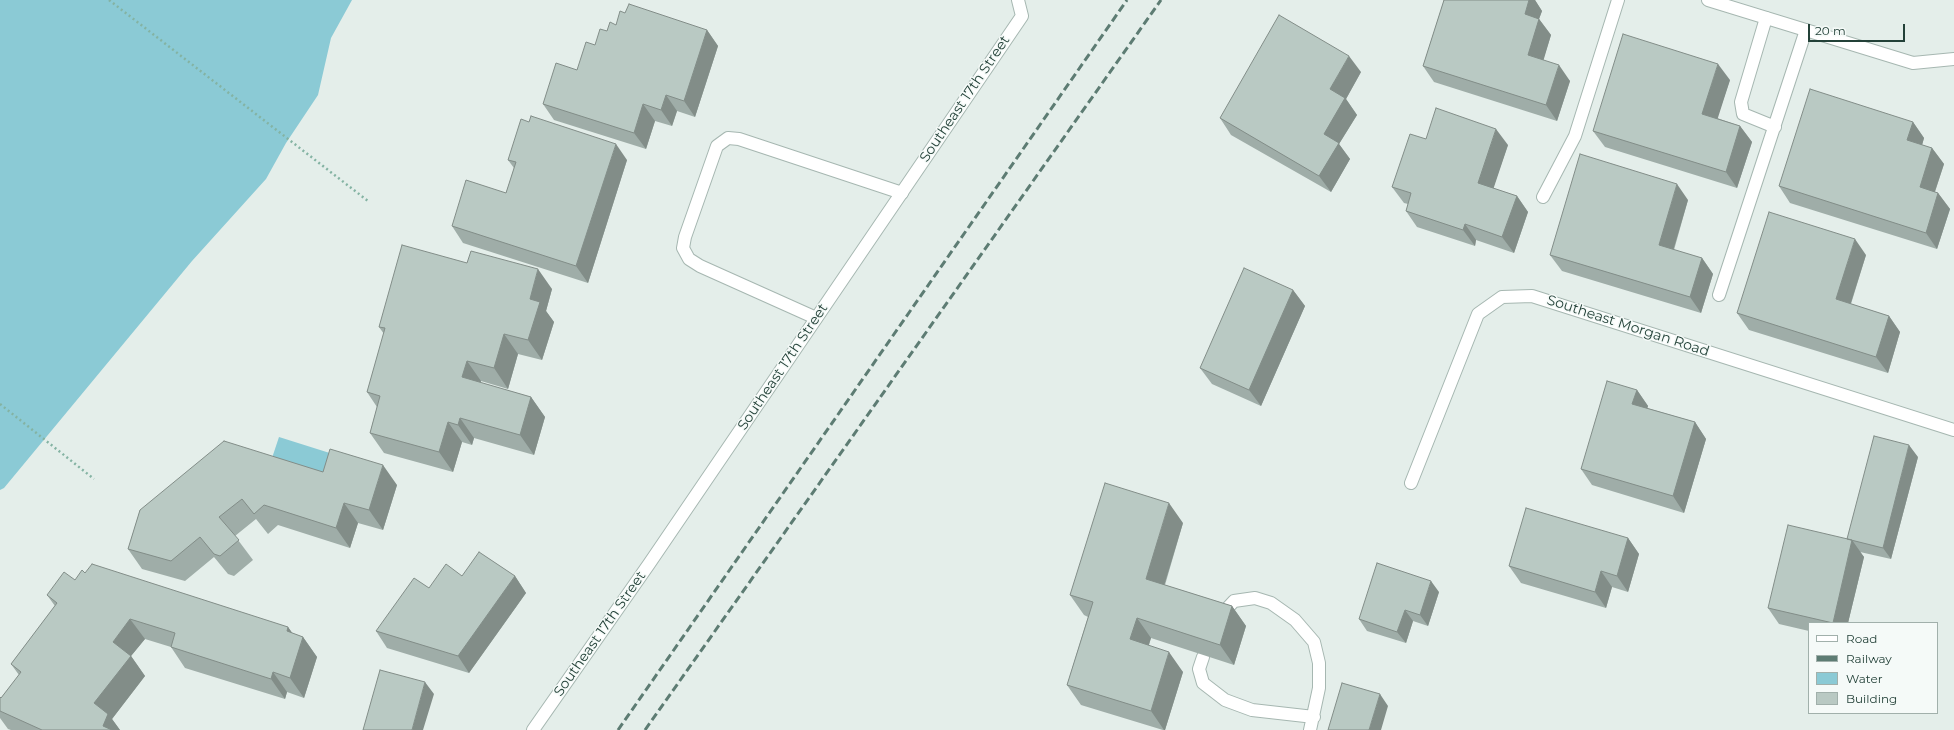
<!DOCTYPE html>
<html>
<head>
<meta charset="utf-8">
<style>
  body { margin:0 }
  #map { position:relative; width:1954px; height:730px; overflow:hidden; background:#e4eeea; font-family:Montserrat,sans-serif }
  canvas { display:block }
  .legend { position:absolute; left:1808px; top:622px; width:130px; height:92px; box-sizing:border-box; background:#f5faf8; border:1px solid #a1b0ab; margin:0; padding:5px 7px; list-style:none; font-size:12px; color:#234138 }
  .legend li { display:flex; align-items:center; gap:8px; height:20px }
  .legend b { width:20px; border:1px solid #a1b0ab }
  .scale { position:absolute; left:1808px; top:24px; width:97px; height:18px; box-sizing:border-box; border:2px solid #234138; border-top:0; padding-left:5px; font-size:12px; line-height:14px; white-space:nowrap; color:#234138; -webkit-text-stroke:3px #f5faf8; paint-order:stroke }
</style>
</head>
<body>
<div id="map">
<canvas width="1954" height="730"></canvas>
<ul class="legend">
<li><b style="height:5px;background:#fff"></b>Road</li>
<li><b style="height:5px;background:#5d7c73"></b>Railway</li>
<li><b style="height:11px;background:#8bcad5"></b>Water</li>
<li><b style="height:11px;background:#b9c9c3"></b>Building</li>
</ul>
<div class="scale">20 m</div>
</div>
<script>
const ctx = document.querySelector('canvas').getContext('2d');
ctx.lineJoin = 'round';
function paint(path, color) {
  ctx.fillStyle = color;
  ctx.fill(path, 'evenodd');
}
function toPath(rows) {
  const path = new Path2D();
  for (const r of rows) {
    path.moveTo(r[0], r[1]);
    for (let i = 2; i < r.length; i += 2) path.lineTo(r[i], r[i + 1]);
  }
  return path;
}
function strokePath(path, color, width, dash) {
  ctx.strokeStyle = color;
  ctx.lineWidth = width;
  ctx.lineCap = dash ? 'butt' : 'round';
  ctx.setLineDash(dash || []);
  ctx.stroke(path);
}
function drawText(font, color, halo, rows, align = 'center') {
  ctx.font = font + ' Montserrat,sans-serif';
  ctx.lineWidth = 3;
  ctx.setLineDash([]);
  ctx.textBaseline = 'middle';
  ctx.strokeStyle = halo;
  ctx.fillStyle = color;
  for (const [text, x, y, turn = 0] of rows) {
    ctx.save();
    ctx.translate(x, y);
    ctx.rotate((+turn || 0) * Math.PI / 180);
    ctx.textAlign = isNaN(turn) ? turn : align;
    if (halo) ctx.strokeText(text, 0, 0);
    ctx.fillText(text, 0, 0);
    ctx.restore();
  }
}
paint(toPath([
  [0,0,352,0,331,38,318,95,286,143,266,179,192,261,4,488,0,490],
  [279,437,336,455,328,479,271,461]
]), '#8bcad5');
const service = toPath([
  [1766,18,1741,102,1743,114,1775,127],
  [1543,197,1575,136,1618,0],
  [1719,295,1806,30],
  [816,318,700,266,689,259,683,248,685,237,717,146,728,138,739,139,902,193],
  [1220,616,1234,601,1255,598,1271,603,1295,620,1314,642,1319,663,1319,688,1310,730],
  [1203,657,1199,669,1203,683,1225,700,1252,710,1314,717]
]);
const minor = toPath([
  [1708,0,1913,63,1954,59],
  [1411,483,1478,314,1502,297,1532,296,1954,430],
  [533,730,649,564,1022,16,1018,0]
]);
strokePath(service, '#a6b7b1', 14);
strokePath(minor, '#a6b7b1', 14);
strokePath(toPath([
  [109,0,368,201],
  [0,404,94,479]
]), '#84b3a3', 2.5, [2, 3]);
strokePath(service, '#fff', 12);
strokePath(minor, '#fff', 12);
strokePath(toPath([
  [618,730,1127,0],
  [645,730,1161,0]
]), '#5d7c73', 3, [8, 4]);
paint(toPath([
  [1444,0,1535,0,1542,11,1539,19,1551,35,1543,60,1570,81,1557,121,1434,82,1423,66],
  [625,13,707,30,718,46,695,117,677,111,672,126,655,121,646,149,554,120,543,104,577,70,607,31,616,25],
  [1361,72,1346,99,1357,115,1339,144,1350,159,1331,192,1231,135,1220,118],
  [1730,80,1717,118,1740,126,1752,142,1737,188,1605,147,1593,131],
  [1913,122,1924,138,1922,145,1932,148,1944,164,1935,192,1938,193,1950,209,1937,249,1790,203,1779,186],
  [1426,139,1508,145,1493,188,1517,196,1528,212,1514,253,1476,240,1475,246,1417,227,1406,211,1408,204,1404,203,1392,187],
  [508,160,627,160,588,283,463,243,452,226,506,193,514,168],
  [1688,200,1674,250,1702,258,1713,274,1701,313,1562,271,1550,255],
  [1866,255,1851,304,1889,316,1900,332,1888,373,1749,330,1737,313],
  [467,263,552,289,546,311,554,322,542,360,518,354,508,389,481,381,481,383,531,397,545,417,534,455,474,438,472,445,462,442,453,472,384,453,370,433,377,407,367,392,384,334,379,327],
  [1293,290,1305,306,1261,406,1212,384,1200,368],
  [1637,390,1648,406,1647,408,1695,422,1706,439,1684,513,1592,485,1581,469],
  [1918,457,1891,559,1860,552,1864,557,1848,623,1809,623,1809,631,1779,624,1768,608,1848,539],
  [323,472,397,485,383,530,358,523,350,548,278,525,268,534,256,519,235,536,253,560,234,576,228,574,214,557,185,581,142,569,128,549,140,510],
  [1183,523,1165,585,1232,606,1246,626,1234,665,1151,638,1149,645,1183,672,1165,730,1163,730,1081,705,1067,685,1088,617,1084,615,1070,595],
  [1628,538,1639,554,1628,592,1612,587,1606,608,1521,583,1509,566],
  [85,573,288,627,292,633,303,637,317,657,304,698,287,692,285,699,185,668,171,647,145,639,131,656,145,676,112,719,120,730,11,730,8,729,0,718,0,697,1,698,19,675,11,664,55,606,47,595,75,580],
  [462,576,515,576,526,593,469,673,387,648,376,631,429,588],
  [1439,592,1428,626,1413,621,1406,643,1367,631,1359,619]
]), '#9fada8');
paint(toPath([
  [1529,0,1535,0,1542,11,1539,19,1551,35,1540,72,1528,55,1525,14],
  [707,30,718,46,695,117,684,101],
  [1349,56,1361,72,1346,99,1357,115,1339,144,1350,159,1331,192,1319,176,1330,89],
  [1718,64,1730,80,1714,130,1702,114],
  [1559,65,1570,81,1557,121,1546,105],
  [666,95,677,111,672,126,661,110],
  [643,104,655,121,646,149,634,133],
  [1913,122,1924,138,1919,156,1907,140],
  [1740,126,1752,142,1737,188,1726,172],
  [1496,129,1508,145,1490,199,1478,183],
  [616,144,627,160,588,283,576,266],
  [1932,148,1944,164,1931,203,1920,187],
  [1677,184,1688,200,1670,261,1659,245],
  [1938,193,1950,209,1937,249,1926,233],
  [1517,196,1528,212,1514,253,1502,237],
  [1465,224,1476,240,1475,246,1463,230],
  [1855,239,1866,255,1847,315,1836,299],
  [1702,258,1713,274,1701,313,1690,297],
  [538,269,552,289,546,311,554,322,542,360,528,340,530,299],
  [1293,290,1305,306,1261,406,1249,390],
  [1889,316,1900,332,1888,373,1876,357],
  [504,334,518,354,508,389,494,368],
  [467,361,481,381,476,397,462,377],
  [1637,390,1648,406,1644,420,1632,404],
  [531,397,545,417,534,455,520,435],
  [460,418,474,438,472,445,458,425],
  [448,422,462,442,453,472,439,452],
  [1695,422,1706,439,1684,513,1673,496],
  [1909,445,1918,457,1891,559,1883,548],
  [383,465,397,485,383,530,369,510],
  [344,503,358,523,350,548,336,528],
  [1169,503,1183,523,1160,599,1146,579],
  [1628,538,1639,554,1628,592,1617,576],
  [1852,540,1864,557,1848,623,1833,623],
  [1601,571,1612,587,1606,608,1595,592],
  [515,576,526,593,469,673,458,656],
  [1431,581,1439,592,1428,626,1420,615],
  [1232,606,1246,626,1234,665,1220,645],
  [1405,610,1413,621,1406,643,1397,632],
  [1137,618,1151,638,1144,659,1130,639],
  [130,619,145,639,131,656,145,676,112,719,120,730,106,730,103,726,94,703,113,642],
  [288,627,301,645,303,637,317,657,304,698,290,678,287,631],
  [1169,652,1183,672,1165,730,1164,730,1151,711],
  [273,672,287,692,285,699,271,679],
  [425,682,434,694,423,730,412,730],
  [1380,694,1388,706,1381,730,1369,730]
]), '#828d88');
const building = toPath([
  [1444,0,1529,0,1525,14,1539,19,1528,55,1559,65,1546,105,1423,66,1444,0],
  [629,4,707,30,684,101,666,95,661,110,643,104,634,133,543,104,556,63,577,70,586,42,595,45,600,29,607,31,610,22,616,25,620,11,625,13,629,4],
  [1279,15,1349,56,1330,89,1345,98,1324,134,1339,143,1319,176,1220,118,1279,15],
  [1623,34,1718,64,1702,114,1740,126,1726,172,1593,131,1623,34],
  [1810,89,1913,122,1907,140,1932,148,1920,187,1938,193,1926,233,1779,186,1810,89],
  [1436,108,1496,129,1478,183,1517,196,1502,237,1465,224,1463,230,1406,211,1411,193,1392,187,1410,134,1426,139,1436,108],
  [531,116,616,144,576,266,452,226,466,180,506,193,516,162,508,160,521,119,529,122,531,116],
  [1580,154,1677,184,1659,245,1702,258,1690,297,1550,255,1580,154],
  [1769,212,1855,239,1836,299,1889,316,1876,357,1737,313,1769,212],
  [402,245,467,263,471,251,538,269,530,299,540,302,528,340,504,334,494,368,467,361,462,377,531,397,520,435,460,418,458,425,448,422,439,452,370,433,380,396,367,392,385,328,379,327,402,245],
  [1244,268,1293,290,1249,390,1200,368,1244,268],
  [1607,381,1637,390,1632,404,1695,422,1673,496,1581,469,1607,381],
  [1874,436,1909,445,1883,548,1847,539,1874,436],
  [224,441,323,472,330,449,383,465,369,510,344,503,336,528,264,505,254,514,242,499,219,517,239,540,220,556,214,554,200,537,171,561,128,549,140,510,224,441],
  [1105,483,1169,503,1146,579,1232,606,1220,645,1137,618,1130,639,1169,652,1151,711,1067,685,1093,602,1070,595,1105,483],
  [1526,508,1628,538,1617,576,1601,571,1595,592,1509,566,1526,508],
  [1788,525,1852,540,1833,623,1768,608,1788,525],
  [479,552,515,576,458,656,376,631,414,578,429,588,446,564,462,576,479,552],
  [1377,563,1431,581,1420,615,1405,610,1397,632,1359,619,1377,563],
  [92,564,288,627,287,631,303,637,290,678,273,672,271,679,171,647,175,633,130,619,113,642,131,656,94,703,108,714,103,726,112,730,42,730,0,711,0,697,1,698,21,672,11,664,57,603,47,595,64,572,75,580,82,570,85,573,92,564],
  [380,670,425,682,412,730,363,730,380,670],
  [1342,683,1380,694,1369,730,1328,730,1342,683]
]);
paint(building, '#b9c9c3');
strokePath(building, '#828d88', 1);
drawText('14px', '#234138', '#f5faf8', [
  ["Southeast 17th Street",965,99,-56],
  ["Southeast Morgan Road",1628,326,18],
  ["Southeast 17th Street",783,367,-56],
  ["Southeast 17th Street",600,634,-55]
]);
</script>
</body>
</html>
